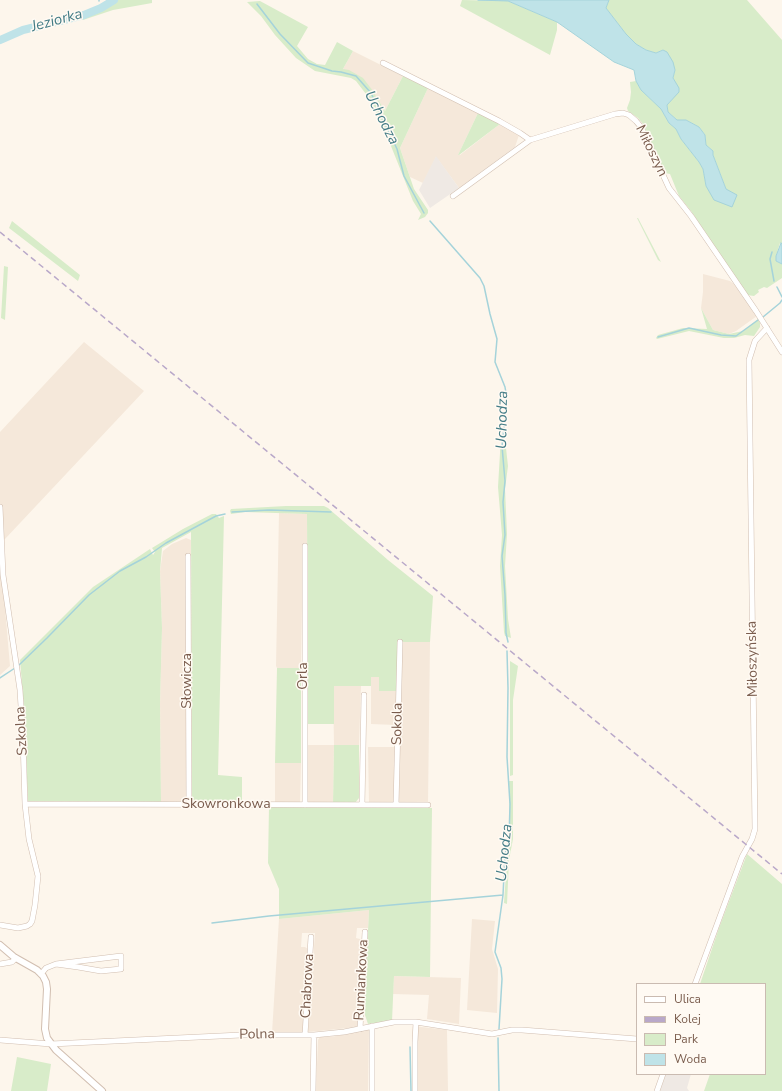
<!DOCTYPE html>
<html>
<head>
<meta charset="utf-8">
<style>
  body { margin:0 }
  #map { position:relative; width:782px; height:1091px; overflow:hidden; background:#fdf6ec; font-family:"Nunito Sans",sans-serif }
  canvas { display:block }
  .legend { position:absolute; left:636px; top:983px; width:130px; height:92px; box-sizing:border-box; background:#fffaf3; border:1px solid #cabbb1; margin:0; padding:5px 7px; list-style:none; font-size:12px; color:#7a5c4d }
  .legend li { display:flex; align-items:center; gap:8px; height:20px }
  .legend b { width:20px; border:1px solid #cabbb1 }
</style>
</head>
<body>
<div id="map">
<canvas width="782" height="1091"></canvas>
<ul class="legend">
<li><b style="height:5px;background:#fff"></b>Ulica</li>
<li><b style="height:5px;background:#b9a8c9"></b>Kolej</li>
<li><b style="height:11px;background:#d8ecc9"></b>Park</li>
<li><b style="height:11px;background:#bfe3e8"></b>Woda</li>
</ul>
</div>
<script>
const ctx = document.querySelector('canvas').getContext('2d');
ctx.lineJoin = 'round';
function paint(path, color) {
  ctx.fillStyle = color;
  ctx.fill(path, 'evenodd');
}
function toPath(rows) {
  const path = new Path2D();
  for (const r of rows) {
    path.moveTo(r[0], r[1]);
    for (let i = 2; i < r.length; i += 2) path.lineTo(r[i], r[i + 1]);
  }
  return path;
}
function strokePath(path, color, width, dash) {
  ctx.strokeStyle = color;
  ctx.lineWidth = width;
  ctx.lineCap = dash ? 'butt' : 'round';
  ctx.setLineDash(dash || []);
  ctx.stroke(path);
}
function drawText(font, color, halo, rows, align = 'center') {
  ctx.font = font + ' "Nunito Sans",sans-serif';
  ctx.lineWidth = 3;
  ctx.setLineDash([]);
  ctx.textBaseline = 'middle';
  ctx.strokeStyle = halo;
  ctx.fillStyle = color;
  for (const [text, x, y, turn = 0] of rows) {
    ctx.save();
    ctx.translate(x, y);
    ctx.rotate((+turn || 0) * Math.PI / 180);
    ctx.textAlign = isNaN(turn) ? turn : align;
    if (halo) ctx.strokeText(text, 0, 0);
    ctx.fillText(text, 0, 0);
    ctx.restore();
  }
}
paint(toPath([
  [353,51,403,76,385,111,373,91,343,69],
  [428,88,478,113,458,155,460,155,500,124,519,135,515,147,459,188,436,157,423,183,410,177,400,148],
  [703,274,730,281,734,284,757,316,736,331,729,334,713,330,701,308,703,292],
  [84,342,144,391,5,539,0,543,0,432],
  [279,513,307,514,307,545,303,545,301,668,277,668,276,666],
  [186,538,191,540,192,801,161,802,160,704,162,628,160,571,163,551,172,544],
  [0,550,10,666,0,675],
  [402,642,430,642,428,804,398,804],
  [371,677,379,677,379,691,396,691,396,725,371,724],
  [333,686,361,686,359,745,334,745,333,804,308,803,307,745,334,745],
  [368,747,395,747,394,804,369,803],
  [275,763,301,763,300,803,275,803],
  [369,910,368,928,357,928,356,938,360,939,363,942,358,1027,308,1032,315,933,302,933,301,947,305,947,308,949,303,1032,272,1033,279,919],
  [472,919,495,921,492,949,498,969,497,1013,467,1010],
  [394,976,461,978,459,1024,427,1019,429,995,393,994],
  [413,1026,447,1030,448,1091,412,1091,412,1042],
  [369,1029,368,1091,316,1091,318,1040,320,1037,330,1037,348,1034]
]), '#f5e8da');
paint(toPath([
  [436,156,459,188,430,208,419,190],
  [666,1074,691,1074,687,1088,689,1091,660,1091]
]), '#efe9e4');
paint(toPath([
  [110,0,152,0,152,3,113,10,83,20,81,14],
  [462,0,508,1,557,22,557,30,550,55,460,6],
  [609,0,747,0,782,40,782,244,780,243,776,256,776,261,782,264,782,278,767,288,764,287,758,290,759,292,754,296,747,295,691,211,679,196,670,174,665,173,643,124,638,118,628,111,627,108,630,100,631,92,630,82,636,81,641,90,661,109,669,123,676,129,681,139,699,162,703,169,706,186,726,189,713,155,713,151,706,145,705,135,699,127,686,120,677,120,668,112,667,105,673,98,675,83,673,78,675,70,663,50,656,53,646,50,636,44,626,34,606,8],
  [260,1,308,27,297,46,308,59,317,64,325,65,337,42,353,51,343,69,349,70,363,78,373,91,385,111,403,76,428,88,400,148,414,189,428,210,428,213,425,217,418,220,421,214,413,201,387,136,369,98,356,81,351,78,315,71,296,58,275,35,261,16,247,2],
  [478,113,500,124,459,155,458,155],
  [637,218,638,218,661,262,658,260],
  [12,221,80,275,78,281,9,228],
  [4,266,8,267,5,320,1,318],
  [701,308,713,330,729,334,743,331,758,319,760,323,760,327,754,336,745,335,734,338,724,338,689,331,657,339,656,338,658,335,683,328,707,329],
  [506,448,508,466,505,489,507,534,505,566,508,619,511,638,505,636,504,632,500,566,502,535,498,487,500,453,500,449],
  [286,506,324,506,328,508,388,560,433,596,430,642,402,642,396,691,379,691,379,677,371,677,371,686,334,686,334,724,308,724,307,514,245,512,231,514,230,511,231,509],
  [212,514,216,514,219,518,224,516,218,775,242,777,242,803,192,801,191,532,162,548,160,571,162,628,160,704,161,802,28,801,24,708,20,660,93,587,150,549,153,555,155,552,152,548,183,529],
  [510,661,518,666,513,700,513,775,510,776],
  [277,668,301,668,301,763,275,763],
  [334,745,359,745,359,798,355,803,333,804],
  [509,781,513,781,513,839,509,860,507,904,504,903,505,888,508,849,510,836],
  [269,807,432,808,430,977,394,976,392,1021,368,1024,364,1012,369,910,279,919,279,889,268,863],
  [747,854,782,884,782,1091,704,1091,710,1074,765,1074,765,984,700,984,719,928],
  [17,1057,51,1064,47,1091,11,1091]
]), '#d8ecc9');
const water = toPath([
  [478,0,609,0,606,8,626,34,636,44,646,50,656,53,663,50,667,52,673,62,675,70,673,78,679,88,679,92,667,105,668,112,677,120,686,120,699,127,705,135,706,145,713,151,713,155,726,189,737,195,732,207,714,200,706,186,703,169,699,162,681,139,676,129,669,123,661,109,641,90,636,81,634,70,614,62,557,22,508,1,478,0],
  [781,243,782,244,782,264,776,261,776,256,781,243]
]);
paint(water, '#bfe3e8');
strokePath(water, '#a5d3da', 1);
strokePath(toPath([
  [99,1,99,0],
  [257,4,280,34,308,63,332,71,341,72,356,76,371,93,397,149,404,176,424,213],
  [430,221,480,278,484,286,490,314,497,339,495,362,505,387,507,399,502,446,505,481,503,502,505,535,502,556,505,595,506,633,508,642],
  [772,252,770,259,774,281],
  [777,287,782,297],
  [763,317,780,303,782,300],
  [658,337,689,328,721,335,736,336,758,320],
  [232,512,269,510,331,512],
  [19,665,47,638,89,595,120,571,146,557,166,543,216,516,225,514],
  [0,678,15,668],
  [212,923,269,916,503,895],
  [499,1029,502,979,501,968,495,952,503,895,505,854,509,840,510,804,507,757,508,688,507,651],
  [498,1038,499,1091],
  [410,1047,411,1091]
]), '#a5d3da', 1.5);
strokePath(toPath([
  [0,40,23,30,84,15,101,8,114,0]
]), '#bfe3e8', 8);
const minor = toPath([
  [383,63,499,121,520,133,530,140],
  [453,196,530,140,615,114,623,113,629,115,636,121,641,127,669,188,691,216,756,311,782,352],
  [0,507,3,575,20,690,23,739,25,804,29,839,38,876,35,905,32,921,30,924,27,926,18,928,0,925],
  [188,556,189,805],
  [25,804,428,805],
  [305,805,305,546],
  [362,805,364,695],
  [396,805,400,642],
  [0,964,12,962,16,958],
  [41,974,46,968,56,964,121,956,121,969,101,971,78,967,56,964],
  [695,984,742,857,752,839,755,829,749,360,755,341,767,328],
  [360,1029,365,932],
  [305,1035,311,937],
  [0,1040,51,1044,241,1035,314,1035,344,1032,394,1022,416,1022,492,1034,512,1030,522,1030,637,1039],
  [313,1091,314,1035],
  [372,1091,372,1026],
  [415,1091,415,1042,416,1022],
  [657,1091,663,1074]
]);
const tertiary = toPath([
  [0,945,14,957,37,970,43,976,46,982,47,989,45,1029,47,1038,56,1050,102,1091]
]);
strokePath(minor, '#d1beb0', 6);
strokePath(tertiary, '#d1beb0', 8);
strokePath(minor, '#fff', 5);
strokePath(tertiary, '#fff', 6);
strokePath(toPath([
  [0,232,782,874]
]), '#b9a8c9', 1.5, [6, 4]);
drawText('14px', '#7a5c4d', '#fffaf3', [
  ["Miłoszyn",651,151,64],
  ["Miłoszyńska",753,659,-91],
  ["Orla",304,676,-90],
  ["Słowicza",188,681,-90],
  ["Sokola",398,724,-89],
  ["Szkolna",22,731,-93],
  ["Skowronkowa",226,805],
  ["Rumiankowa",362,980,-87],
  ["Chabrowa",308,986,-87],
  ["Polna",257,1035,-1]
]);
drawText('italic 15px', '#437c86', '#fffaf3', [
  ["Jeziorka",57,21,-15],
  ["Uchodza",381,118,63],
  ["Uchodza",503,420,-89],
  ["Uchodza",505,853,-84]
]);
</script>
</body>
</html>
